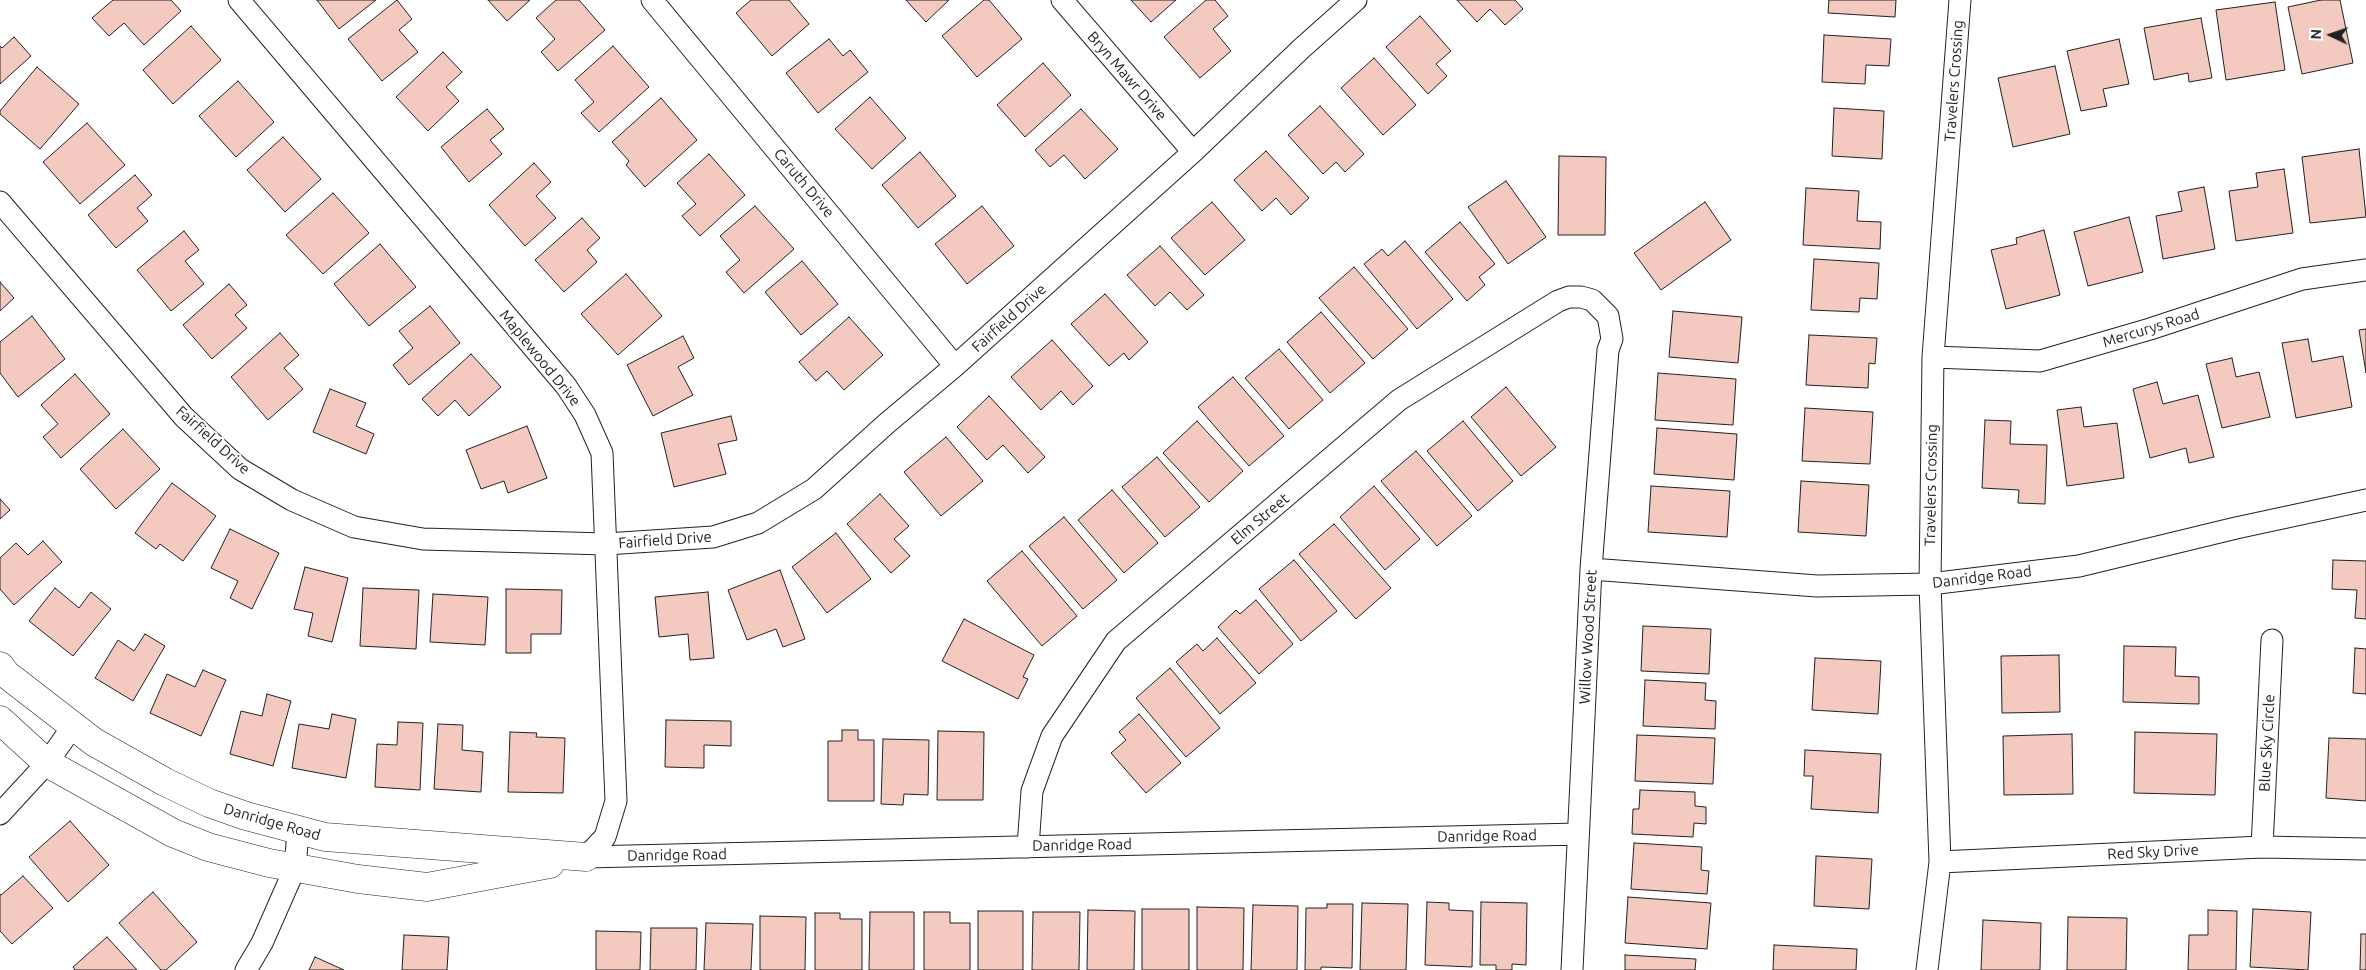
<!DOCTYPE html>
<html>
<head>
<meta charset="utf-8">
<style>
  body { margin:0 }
  #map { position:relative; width:2366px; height:970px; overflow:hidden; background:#fff; font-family:Ubuntu,sans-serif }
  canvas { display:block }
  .north { position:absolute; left:2306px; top:10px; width:50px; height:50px; -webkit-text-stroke:4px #fff; paint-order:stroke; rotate:273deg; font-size:14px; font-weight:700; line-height:20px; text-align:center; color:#222 }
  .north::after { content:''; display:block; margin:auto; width:18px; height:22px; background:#222; clip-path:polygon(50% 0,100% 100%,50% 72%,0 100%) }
</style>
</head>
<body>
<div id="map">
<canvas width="2366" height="970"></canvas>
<div class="north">N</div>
</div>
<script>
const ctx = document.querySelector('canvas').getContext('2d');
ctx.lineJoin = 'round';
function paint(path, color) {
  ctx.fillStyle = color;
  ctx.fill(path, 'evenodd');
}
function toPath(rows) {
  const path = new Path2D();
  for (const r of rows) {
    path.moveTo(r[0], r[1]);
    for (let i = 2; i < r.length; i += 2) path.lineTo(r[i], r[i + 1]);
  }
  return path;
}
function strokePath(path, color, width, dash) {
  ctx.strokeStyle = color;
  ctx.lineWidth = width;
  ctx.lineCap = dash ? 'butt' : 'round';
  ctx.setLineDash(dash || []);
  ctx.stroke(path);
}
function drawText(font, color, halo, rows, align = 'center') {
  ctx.font = font + ' Ubuntu,sans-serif';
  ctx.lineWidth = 4;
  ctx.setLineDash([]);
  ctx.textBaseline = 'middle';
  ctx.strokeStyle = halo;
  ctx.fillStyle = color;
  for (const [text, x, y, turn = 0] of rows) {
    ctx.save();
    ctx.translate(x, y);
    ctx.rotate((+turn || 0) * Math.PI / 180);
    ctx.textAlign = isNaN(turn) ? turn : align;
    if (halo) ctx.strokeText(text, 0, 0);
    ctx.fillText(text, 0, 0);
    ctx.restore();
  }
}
const building = toPath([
  [113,0,171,0,181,11,144,45,124,23,109,36,92,18,113,0],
  [317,0,376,0,339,29,317,0],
  [397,0,412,19,399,30,418,52,382,81,348,39,397,0],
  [488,0,530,0,507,21,488,0],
  [556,0,579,0,605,30,558,71,541,52,555,39,536,18,556,0],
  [751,0,789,0,809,24,772,56,736,13,751,0],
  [906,0,949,0,926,22,906,0],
  [984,0,989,0,1022,39,977,77,942,36,984,0],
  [1131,0,1176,0,1151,22,1131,0],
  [1206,0,1215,0,1228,16,1213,29,1231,51,1200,78,1164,37,1206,0],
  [1457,0,1515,0,1523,9,1505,25,1490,9,1477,22,1457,0],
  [1829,0,1896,0,1895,17,1828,13,1829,0],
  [2321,0,2340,0,2353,63,2302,74,2288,7,2321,0],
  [2275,2,2285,70,2226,80,2216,10,2275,2],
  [1420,16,1451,51,1436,64,1447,76,1428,94,1386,47,1420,16],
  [2201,18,2212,78,2189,82,2188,73,2154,80,2144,28,2201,18],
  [191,26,221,60,173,104,143,70,191,26],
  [1824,35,1891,39,1889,66,1866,65,1865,84,1822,82,1824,35],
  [14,37,31,56,0,84,0,46,2,48,14,37],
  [829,39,843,56,850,50,868,72,818,113,786,73,829,39],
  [2119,39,2129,84,2103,89,2107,106,2081,111,2067,51,2119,39],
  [613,46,649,87,599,132,581,113,594,102,575,80,613,46],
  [443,52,462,72,446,87,459,101,428,131,396,97,443,52],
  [1374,58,1416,105,1383,135,1341,88,1374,58],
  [1043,63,1071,95,1025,137,997,105,1043,63],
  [2055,66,2070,134,2013,147,1998,78,2055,66],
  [37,67,79,104,40,149,0,114,0,111,37,67],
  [238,81,274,122,236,157,199,116,238,81],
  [870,97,906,138,872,169,835,129,870,97],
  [661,98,697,140,645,187,626,165,629,161,612,142,661,98],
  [1320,106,1364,154,1345,172,1336,162,1323,174,1288,135,1320,106],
  [1834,108,1884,111,1882,159,1832,156,1834,108],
  [487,109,504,129,490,140,502,154,469,182,441,147,487,109],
  [1081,109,1118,149,1085,179,1064,155,1050,167,1035,150,1081,109],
  [87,123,125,165,80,204,43,162,87,123],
  [283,137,321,179,285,212,247,170,283,137],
  [2359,149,2366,217,2310,223,2302,157,2359,149],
  [1266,151,1309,198,1291,215,1276,198,1262,211,1234,180,1266,151],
  [920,152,956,196,918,228,882,185,920,152],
  [709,154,745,195,700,236,682,216,696,204,677,183,709,154],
  [1559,156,1606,157,1605,235,1558,235,1559,156],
  [534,163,551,182,536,196,556,218,525,246,489,205,534,163],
  [2284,169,2293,233,2236,241,2229,191,2258,187,2256,173,2284,169],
  [135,175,152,195,137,208,148,221,116,248,88,215,135,175],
  [1506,181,1546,237,1508,264,1468,207,1506,181],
  [2204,187,2215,249,2163,259,2156,216,2182,211,2178,192,2204,187],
  [1806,188,1859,191,1857,221,1881,222,1880,249,1803,245,1806,188],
  [333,193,369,233,323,274,286,235,333,193],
  [1212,202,1245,240,1205,275,1171,238,1212,202],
  [1705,202,1731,240,1661,290,1634,253,1705,202],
  [755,206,794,249,744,293,726,272,740,260,720,236,755,206],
  [982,206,1014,246,967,284,935,244,982,206],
  [2129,217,2143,272,2088,286,2074,232,2129,217],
  [582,218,600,238,587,250,597,262,564,292,535,260,582,218],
  [1460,222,1495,264,1479,277,1485,285,1467,301,1425,252,1460,222],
  [2044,230,2060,295,2006,309,1991,250,2017,244,2016,238,2044,230],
  [184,231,199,250,185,261,204,284,171,311,137,270,184,231],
  [1405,241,1453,299,1417,329,1364,264,1382,249,1388,256,1405,241],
  [380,244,416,287,369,326,334,284,380,244],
  [1160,246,1204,295,1187,310,1170,292,1155,306,1127,275,1160,246],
  [1814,259,1879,263,1877,299,1860,298,1859,312,1811,310,1814,259],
  [802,261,838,304,801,335,765,292,802,261],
  [1354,267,1408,329,1373,359,1319,298,1354,267],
  [626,274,662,316,618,355,581,314,626,274],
  [0,282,14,298,0,311,0,282],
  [229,284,247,305,235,315,247,328,212,359,183,325,229,284],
  [1105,294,1148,342,1129,360,1124,353,1109,366,1071,324,1105,294],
  [430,306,460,343,409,385,393,365,413,348,399,331,430,306],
  [1673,311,1742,317,1738,363,1669,357,1673,311],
  [1321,312,1365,363,1330,393,1287,342,1321,312],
  [32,316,65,359,18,397,0,373,0,342,32,316],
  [849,317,883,355,844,390,827,371,816,381,799,362,849,317],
  [2366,329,2366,373,2359,330,2366,329],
  [280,333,299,355,284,368,303,389,268,420,231,377,280,333],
  [1809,335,1877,338,1875,364,1869,363,1868,388,1806,385,1809,335],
  [683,336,694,358,678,367,693,395,653,416,627,365,683,336],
  [2308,339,2312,362,2343,356,2352,407,2296,418,2282,343,2308,339],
  [1052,340,1093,386,1073,405,1061,391,1041,410,1011,377,1052,340],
  [1279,349,1323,400,1289,429,1245,378,1279,349],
  [471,354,501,387,469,416,455,400,438,416,422,399,471,354],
  [2232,358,2236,377,2259,372,2270,417,2222,428,2206,364,2232,358],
  [1658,373,1736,379,1733,425,1655,420,1658,373],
  [75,374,110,414,61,458,43,437,58,424,41,405,75,374],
  [1233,377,1284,436,1249,466,1198,407,1233,377],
  [2157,382,2163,404,2198,395,2214,457,2189,463,2186,448,2150,458,2133,389,2157,382],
  [1506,387,1556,447,1521,476,1471,417,1506,387],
  [330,389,366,403,356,426,374,434,366,454,313,432,330,389],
  [989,396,1045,457,1028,473,1003,445,987,460,957,427,989,396],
  [2081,407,2084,427,2117,423,2124,478,2067,486,2057,410,2081,407],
  [1805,408,1873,412,1870,464,1802,461,1805,408],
  [731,416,737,440,718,444,726,474,674,487,661,433,731,416],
  [1985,420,2011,421,2010,444,2047,445,2045,504,2018,503,2019,490,1982,488,1985,420],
  [1197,421,1243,471,1209,502,1163,453,1197,421],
  [1463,421,1513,481,1478,511,1427,451,1463,421],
  [527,426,547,478,508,493,504,481,481,489,466,450,527,426],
  [1657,428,1737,434,1734,480,1654,474,1657,428],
  [123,429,160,469,116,509,80,469,123,429],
  [946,437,983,481,941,516,904,472,946,437],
  [1416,451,1472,516,1437,546,1381,481,1416,451],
  [1157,457,1200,507,1165,537,1122,487,1157,457],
  [1801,481,1869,485,1866,536,1798,532,1801,481],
  [172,483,216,516,183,561,160,544,156,549,135,533,172,483],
  [1374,486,1420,539,1385,570,1340,517,1374,486],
  [1651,486,1730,491,1727,537,1648,532,1651,486],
  [1112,490,1158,543,1124,573,1078,520,1112,490],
  [880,494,909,526,894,539,910,556,891,573,847,524,880,494],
  [0,499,10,510,0,519,0,499],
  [1064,517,1117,580,1083,609,1029,546,1064,517],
  [1334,524,1391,588,1356,619,1299,554,1334,524],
  [230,529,279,553,252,609,230,598,238,581,211,568,230,529],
  [836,533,871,579,827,613,792,567,836,533],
  [43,541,62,562,14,605,0,589,0,558,16,543,28,555,43,541],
  [1022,551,1077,616,1042,646,987,581,1022,551],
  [1294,560,1337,611,1301,641,1259,589,1294,560],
  [2333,560,2366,561,2366,619,2355,618,2357,590,2332,589,2333,560],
  [305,567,348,578,332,642,308,636,313,613,294,609,305,567],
  [780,570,805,639,783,647,776,629,747,640,728,590,780,570],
  [55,588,79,608,91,592,111,609,73,656,29,621,55,588],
  [363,588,419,590,416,649,360,646,363,588],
  [506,589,562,590,561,634,531,634,531,653,506,653,506,589],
  [708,592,714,658,690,660,688,634,659,637,655,597,708,592],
  [433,594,488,597,485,645,430,642,433,594],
  [1256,600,1293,644,1259,674,1218,627,1236,610,1240,614,1256,600],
  [964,619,1034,655,1023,677,1028,679,1018,699,942,661,964,619],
  [1643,626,1711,629,1709,674,1641,671,1643,626],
  [145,634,165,646,133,701,95,678,118,640,134,651,145,634],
  [1217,638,1256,683,1220,714,1176,662,1197,644,1203,651,1217,638],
  [2124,646,2176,647,2175,676,2199,677,2199,704,2123,702,2124,646],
  [2355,648,2366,649,2366,694,2353,693,2355,648],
  [2059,655,2060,712,2002,713,2001,656,2059,655],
  [1815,658,1881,661,1878,714,1812,710,1815,658],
  [1170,668,1220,728,1186,757,1136,698,1170,668],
  [203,670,226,680,201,736,150,713,167,674,195,687,203,670],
  [1645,680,1706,683,1705,700,1716,701,1715,729,1643,726,1645,680],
  [267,694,291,701,273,766,230,754,241,711,262,716,267,694],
  [332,714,356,719,346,778,292,768,299,724,329,729,332,714],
  [1139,714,1181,763,1146,793,1111,753,1126,740,1119,732,1139,714],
  [666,720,731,721,731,746,704,745,704,768,665,767,666,720],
  [398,722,423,723,420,790,375,787,377,744,397,745,398,722],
  [438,724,463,725,462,750,483,752,481,792,434,789,438,724],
  [842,730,858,730,858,740,874,740,874,801,828,801,828,741,842,741,842,730],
  [938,731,984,732,983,800,937,800,938,731],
  [510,732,537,733,536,737,565,738,563,793,508,792,510,732],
  [2135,732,2217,734,2215,795,2134,793,2135,732],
  [2072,734,2073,794,2004,795,2003,736,2072,734],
  [1637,735,1715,738,1713,784,1635,781,1637,735],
  [2329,738,2366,739,2366,801,2326,798,2329,738],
  [883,739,929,740,928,795,904,794,903,805,881,804,883,739],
  [1805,750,1881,754,1878,813,1811,809,1813,776,1804,776,1805,750],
  [1640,790,1695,792,1695,806,1706,807,1706,824,1694,823,1693,837,1632,834,1633,809,1639,809,1640,790],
  [70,821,109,865,68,902,29,857,70,821],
  [1634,843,1702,847,1701,870,1709,871,1707,894,1631,889,1634,843],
  [1816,856,1872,859,1869,909,1814,906,1816,856],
  [23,876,53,908,12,944,0,931,0,894,1,895,23,876],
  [153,892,197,942,166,970,161,970,119,923,153,892],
  [1628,897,1711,903,1707,949,1625,943,1628,897],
  [1427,902,1449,903,1449,910,1473,911,1472,967,1425,965,1427,902],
  [1481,902,1527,903,1526,965,1512,964,1512,970,1496,970,1496,965,1480,965,1481,902],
  [1362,903,1408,904,1406,970,1360,970,1362,903],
  [1327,904,1353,904,1352,968,1321,967,1321,970,1305,970,1306,908,1327,908,1327,904],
  [1253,905,1298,906,1297,970,1251,970,1253,905],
  [1197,907,1244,908,1243,970,1197,970,1197,907],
  [1142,909,1189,909,1189,970,1142,970,1142,909],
  [2253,909,2311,912,2308,970,2250,967,2253,909],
  [1088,910,1135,911,1134,970,1087,970,1088,910],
  [2208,910,2237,911,2236,970,2188,970,2189,935,2208,935,2208,910],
  [978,911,1023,911,1023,970,978,970,978,911],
  [870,912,914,912,914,970,869,970,870,912],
  [924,912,950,912,950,923,970,923,970,970,924,970,924,912],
  [1033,912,1080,912,1079,970,1032,970,1033,912],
  [815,913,840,913,840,919,862,919,862,970,815,970,815,913],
  [760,916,806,917,805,970,760,970,760,916],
  [2068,917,2127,918,2126,970,2067,970,2068,917],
  [1983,920,2041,923,2040,970,1981,970,1983,920],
  [706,923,753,924,751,970,704,970,706,923],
  [651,928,697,928,696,970,650,970,651,928],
  [596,931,641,932,640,970,596,970,596,931],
  [2361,934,2366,934,2366,970,2360,970,2361,934],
  [404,935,449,937,447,970,402,970,404,935],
  [107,937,137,970,75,970,73,967,107,937],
  [1774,945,1857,949,1856,970,1773,970,1774,945],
  [1625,955,1696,959,1695,970,1625,970,1625,955],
  [315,957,344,970,309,970,315,957]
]);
paint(building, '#f3c9c0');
strokePath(building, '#222', 1);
const street = toPath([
  [239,0,566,386,585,415,602,453,616,801,605,837,586,857],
  [652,0,955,366],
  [1062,0,1193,152],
  [0,202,184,417,240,469,292,500,354,527,423,539,606,544,713,537,758,523,814,489,886,424,955,366,1193,152,1302,48,1356,0],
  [1933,357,2040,361,2150,329,2302,279,2366,270],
  [1591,569,1817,586,1930,584,2079,566,2236,528,2366,500],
  [0,814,47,763,73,726],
  [1028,847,1032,791,1052,736,1116,641,1399,400,1558,301,1569,297,1581,297,1592,300,1608,316,1612,339,1608,350,1591,569,1572,970],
  [2262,847,2272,640],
  [586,857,1578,834],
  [1940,862,2262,847,2366,849],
  [246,970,262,943,295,868,298,831],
  [1927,970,1940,862,1930,584,1933,357,1960,0]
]);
const secondary = toPath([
  [0,666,6,674,94,742,165,782,209,803,246,816,325,837,586,857],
  [0,720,47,763,173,833,208,847,269,863,358,879,427,887,550,864]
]);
strokePath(street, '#222', 23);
strokePath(secondary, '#222', 29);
strokePath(street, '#fff', 21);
strokePath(secondary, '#fff', 28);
drawText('15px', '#222', '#fff', [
  ["Bryn Mawr Drive",1127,76,49],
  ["Travelers Crossing",1954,81,-86],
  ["Caruth Drive",804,183,50],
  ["Fairfield Drive",1009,318,-42],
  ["Mercurys Road",2151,328,-17],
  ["Maplewood Drive",540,358,51],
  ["Fairfield Drive",213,440,42],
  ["Travelers Crossing",1931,485,-89],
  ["Elm Street",1260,519,-40],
  ["Fairfield Drive",665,540,-4],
  ["Danridge Road",1982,577,-7],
  ["Willow Wood Street",1588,637,-87],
  ["Blue Sky Circle",2267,743,-87],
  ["Danridge Road",272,822,16],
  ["Danridge Road",1487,836,-1],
  ["Danridge Road",1082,845,-1],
  ["Red Sky Drive",2153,852,-3],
  ["Danridge Road",677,855,-1]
]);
</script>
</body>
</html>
